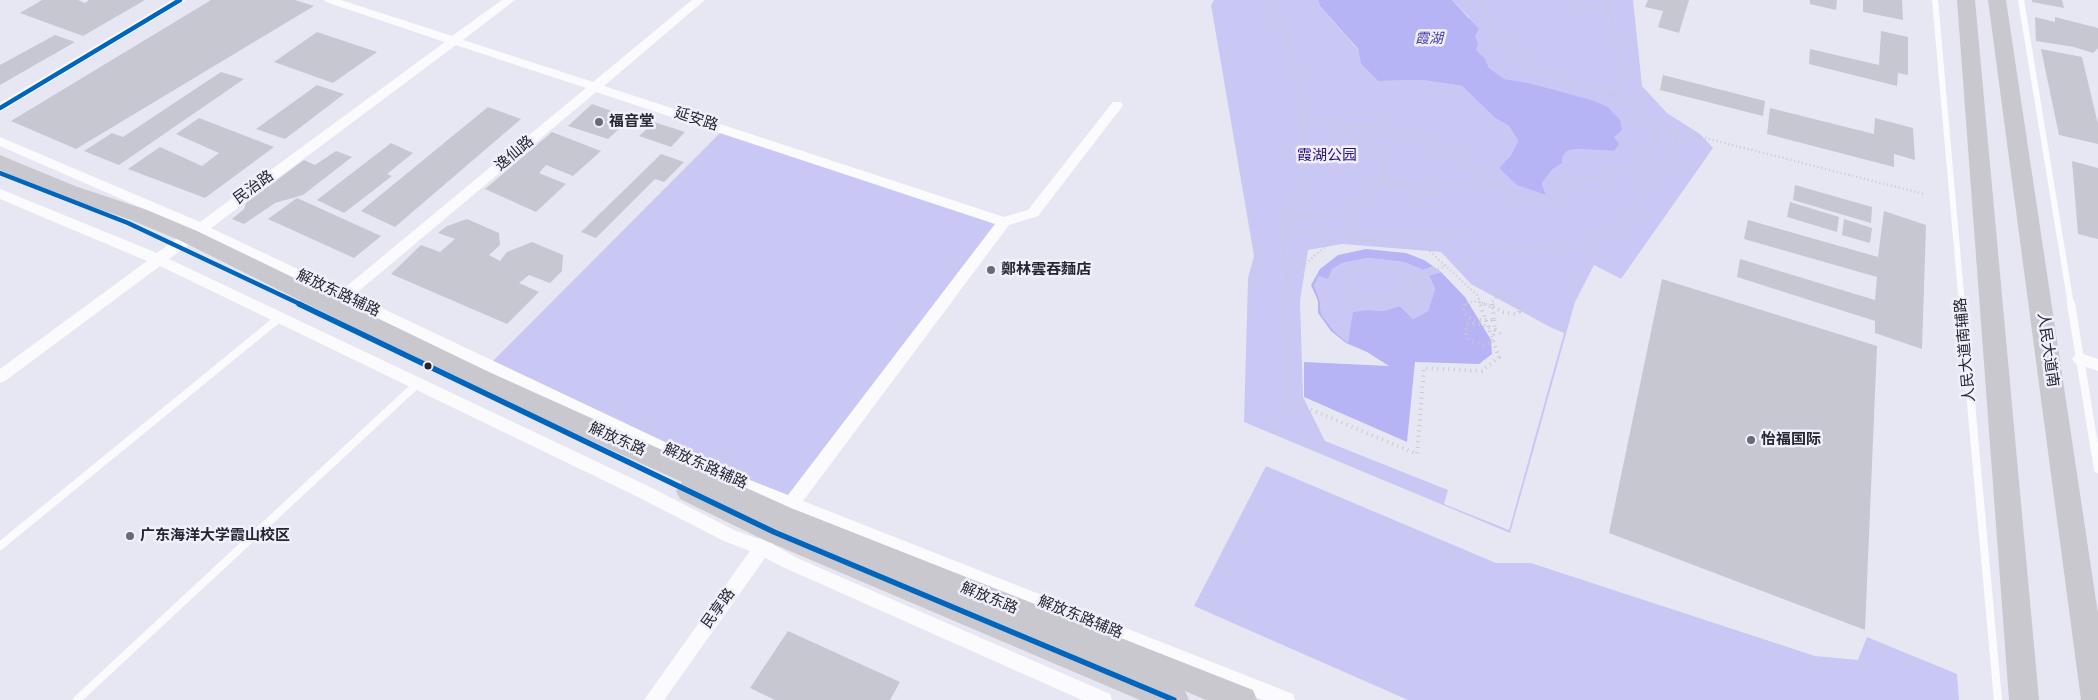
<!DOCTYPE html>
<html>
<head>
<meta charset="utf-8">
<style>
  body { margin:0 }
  canvas { display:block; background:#e7e7f4 }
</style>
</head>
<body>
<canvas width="2098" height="700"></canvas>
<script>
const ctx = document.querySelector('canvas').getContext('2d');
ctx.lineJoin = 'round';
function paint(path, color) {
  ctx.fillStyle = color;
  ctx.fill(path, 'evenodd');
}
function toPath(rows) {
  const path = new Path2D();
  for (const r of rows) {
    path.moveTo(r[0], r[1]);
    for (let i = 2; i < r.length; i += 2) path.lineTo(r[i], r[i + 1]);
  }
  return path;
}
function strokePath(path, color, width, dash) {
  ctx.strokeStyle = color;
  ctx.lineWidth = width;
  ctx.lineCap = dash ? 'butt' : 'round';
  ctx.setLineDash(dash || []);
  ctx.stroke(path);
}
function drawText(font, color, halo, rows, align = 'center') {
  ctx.font = font + ' "Nunito Sans","Noto Sans SC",sans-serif';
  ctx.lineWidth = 5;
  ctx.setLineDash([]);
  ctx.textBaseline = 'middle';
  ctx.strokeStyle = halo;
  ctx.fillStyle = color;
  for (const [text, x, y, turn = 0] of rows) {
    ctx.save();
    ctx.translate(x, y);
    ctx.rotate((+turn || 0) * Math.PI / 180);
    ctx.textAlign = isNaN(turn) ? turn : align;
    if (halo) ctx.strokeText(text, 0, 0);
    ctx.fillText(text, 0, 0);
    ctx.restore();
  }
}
paint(toPath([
  [1214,0,1318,0,1320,6,1358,50,1361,64,1378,81,1422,80,1462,86,1495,118,1509,126,1518,141,1511,155,1499,168,1546,195,1542,183,1552,170,1562,163,1563,156,1567,151,1577,149,1614,151,1574,96,1524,82,1503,79,1489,68,1485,58,1476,50,1475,36,1469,17,1452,0,1633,0,1642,86,1667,113,1700,134,1713,148,1621,279,1594,265,1575,302,1510,533,1244,422,1248,278,1254,256,1211,5],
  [1342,244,1441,252,1471,284,1550,327,1564,333,1509,530,1444,504,1448,490,1325,441,1303,397,1300,301,1308,250],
  [724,129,1004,222,782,516,486,368],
  [1368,258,1404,262,1423,270,1433,266,1441,272,1429,277,1435,289,1428,311,1413,319,1400,306,1383,311,1370,310,1349,344,1334,331,1321,314,1320,301,1314,285,1319,275,1342,263],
  [1266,466,1496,563,1531,563,1815,656,1858,660,1867,637,1957,674,1959,700,1408,700,1194,606]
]), '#c9c8f5');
paint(toPath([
  [1318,0,1452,0,1479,29,1475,36,1478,43,1476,50,1485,58,1489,68,1504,79,1524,82,1555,90,1594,101,1608,107,1620,120,1622,130,1614,137,1619,144,1614,151,1577,149,1567,151,1563,156,1562,163,1552,170,1542,183,1546,195,1517,185,1499,168,1511,155,1518,141,1509,126,1495,118,1462,86,1422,80,1378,81,1361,64,1358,49,1320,6],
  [1366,249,1406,253,1424,260,1433,266,1423,270,1404,262,1368,258,1342,263,1332,269,1328,279,1319,276,1314,285,1320,301,1321,314,1334,331,1348,343,1353,312,1370,310,1383,311,1400,306,1413,319,1428,311,1435,289,1429,276,1441,272,1465,297,1491,340,1492,354,1479,364,1415,362,1407,442,1304,397,1304,362,1389,366,1367,352,1346,343,1331,331,1318,313,1318,301,1311,285,1320,269,1338,255]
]), '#b7b4f5');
paint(toPath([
  [42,0,78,0,85,3,89,0,145,0,83,36,20,13],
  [211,0,295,0,314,6,76,149,11,121],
  [1648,0,1689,0,1679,33,1658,27,1663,11,1645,7],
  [1810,0,1837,0,1836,10,1810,4],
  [1863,0,1902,0,1903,20,1863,12],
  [2032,0,2062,0,2064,8,2032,2],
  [2035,17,2055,22,2055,17,2098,28,2098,48,2093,53,2074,47,2036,41],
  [1881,31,1908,37,1908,75,1898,73,1897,86,1809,64,1810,49,1879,65],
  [317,32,377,52,333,83,274,62],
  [55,35,75,42,0,85,0,65],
  [2041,49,2082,57,2098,124,2098,144,2059,135],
  [221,72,244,79,119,165,84,151,112,133,123,137],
  [1663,75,1765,101,1763,116,1660,90],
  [317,85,344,94,285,139,256,129],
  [592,104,631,118,608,139,568,126],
  [488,107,521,119,395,227,361,211],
  [1770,108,1874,134,1875,118,1913,128,1915,160,1894,154,1894,167,1767,134],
  [199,118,274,147,205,198,128,169,160,147,202,166,219,153,176,134],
  [654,122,685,132,671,147,639,136],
  [552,132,601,151,573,176,546,165,539,173,566,184,536,212,485,189],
  [391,143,413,153,387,174,392,176,344,213,317,200],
  [336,151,352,157,303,195,275,203,244,224,232,219,244,209,246,203,304,160,315,165],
  [661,154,684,162,664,182,655,179,596,238,581,232],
  [2072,161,2098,168,2098,239,2078,234],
  [1795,185,1872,207,1871,223,1793,200],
  [297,198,381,236,354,258,268,219],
  [1790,202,1839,217,1837,232,1787,217],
  [1884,211,1926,225,1922,349,1875,333,1875,321,1737,277,1740,259,1875,300,1877,277,1744,239,1748,220,1878,257],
  [467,219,499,233,500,245,489,255,500,261,507,252,532,242,563,255,562,271,550,283,529,275,519,283,539,292,507,324,391,274,421,245,440,252,455,239,438,233,447,226],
  [1844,219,1872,228,1870,243,1842,235],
  [1662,279,1877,346,1865,630,1609,533],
  [788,631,900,682,890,700,775,700,750,688]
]), '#c7c7d2');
strokePath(toPath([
  [1267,0,1287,36,1302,106,1304,181,1281,226,1287,279],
  [1480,0,1498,39,1524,63,1567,81,1613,95],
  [1582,0,1585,10,1610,10],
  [1608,0,1623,81,1613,95,1638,105,1658,126,1924,194],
  [1303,122,1339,127,1378,127,1437,145,1529,203,1555,204,1576,179,1624,174,1649,155,1658,126],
  [1385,179,1430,194,1496,182],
  [1287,218,1324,215,1353,207,1372,194,1385,179,1386,169,1376,155,1340,128],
  [1286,233,1458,237,1529,252,1596,239,1623,222,1675,153,1677,131],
  [1354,267,1398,268,1417,293,1386,302,1348,300,1347,274,1354,267],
  [1287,279,1336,238,1424,246,1477,295,1481,305],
  [1408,280,1446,266],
  [1285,305,1287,279],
  [1464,305,1465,303,1477,301,1488,305],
  [1493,305,1492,302,1498,295,1515,298,1519,305]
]), '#c9c9ce', 2.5, [1, 3]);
strokePath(toPath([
  [1285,304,1288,400,1417,454,1424,368,1482,371,1499,357,1480,304],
  [1465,304,1463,311,1468,317,1475,320,1494,320],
  [1484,304,1493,307],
  [1492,304,1493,307],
  [1493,307,1503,312,1515,314,1519,312,1519,304],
  [1493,307,1494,320],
  [1494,320,1495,330],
  [1473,324,1480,324,1495,330,1491,343,1484,345,1471,341,1466,337,1466,325,1473,324],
  [1495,330,1501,334]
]), '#c9c9ce', 4, [1, 4.5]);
strokePath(toPath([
  [1935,0,1962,305],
  [2021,0,2071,305]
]), '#fbfbfd', 6);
strokePath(toPath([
  [1962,304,1998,700],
  [2071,304,2098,469],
  [0,546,279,318],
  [77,700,417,384]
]), '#fbfbfd', 8);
paint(toPath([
  [172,0,186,0,0,112,0,103,172,0],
  [324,0,341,0,452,36,502,0,515,0,463,40,593,82,692,0,705,0,604,86,1004,217,1028,210,1113,102,1121,102,1123,105,1121,108,1038,216,1009,225,803,501,1293,694,1295,700,1263,700,795,513,786,518,780,516,778,511,780,507,710,479,345,303,337,307,332,306,330,302,333,297,202,235,169,259,646,485,736,531,759,539,767,534,773,536,776,541,774,545,797,558,1110,694,1112,700,1082,700,785,568,765,558,664,700,644,700,750,551,724,541,634,495,160,266,5,381,0,383,0,369,147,261,0,199,0,189,157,253,190,229,0,146,0,137,200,222,445,42,326,2,324,0],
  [456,45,586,88,342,290,211,228,456,45],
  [596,92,995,224,788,495,722,469,354,295,596,92],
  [2080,353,2098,359,2098,371,2075,363,2072,359,2075,355,2080,353]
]), '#fbfbfd');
paint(toPath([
  [1957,0,1975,0,2039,700,2009,700,1957,0],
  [1988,0,2006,0,2098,614,2098,700,2081,700,1988,0],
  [0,155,75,186,147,210,197,231,489,372,791,508,1253,690,1257,700,1206,700,1185,691,1189,700,1140,700,764,540,680,499,676,491,682,482,471,386,181,241,131,220,61,196,0,170,0,155]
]), '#c8c8ce');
strokePath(toPath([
  [0,108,180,0],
  [0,173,128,223,302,305]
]), '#0065bd', 4.5);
strokePath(toPath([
  [299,304,774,532,1174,700]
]), '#0065bd', 5.5);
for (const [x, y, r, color] of [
  [599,122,5,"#6a6a75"],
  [991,270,5,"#6a6a75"],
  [428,366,4.5,"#262631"],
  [1751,440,5,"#6a6a75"],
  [130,536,5,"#6a6a75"]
]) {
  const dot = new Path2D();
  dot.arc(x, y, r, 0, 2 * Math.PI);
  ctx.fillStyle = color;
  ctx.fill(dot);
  strokePath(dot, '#f0f0fc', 2);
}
drawText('italic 14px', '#4c3da2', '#f0f0fc', [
  ["霞湖",1429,40]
]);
drawText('15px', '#262631', '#f0f0fc', [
  ["延安路",696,120,18],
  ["逸仙路",515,154,-40],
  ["民治路",254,188,-36],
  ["解放东路辅路",338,294,25],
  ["人民大道南辅路",1966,350,-95],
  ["人民大道南",2047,350,82],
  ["解放东路",617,440,24],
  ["解放东路辅路",705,467,24],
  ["解放东路",989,599,22],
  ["民享路",719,609,-54],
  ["解放东路辅路",1080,618,22]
]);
drawText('bold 15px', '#262631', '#f0f0fc', [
  ["福音堂",609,122],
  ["鄭林雲吞麵店",1001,270],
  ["怡福国际",1761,440],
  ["广东海洋大学霞山校区",140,536]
], 'left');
drawText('15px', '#2d1177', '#f0f0fc', [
  ["霞湖公园",1327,156]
]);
</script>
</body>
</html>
